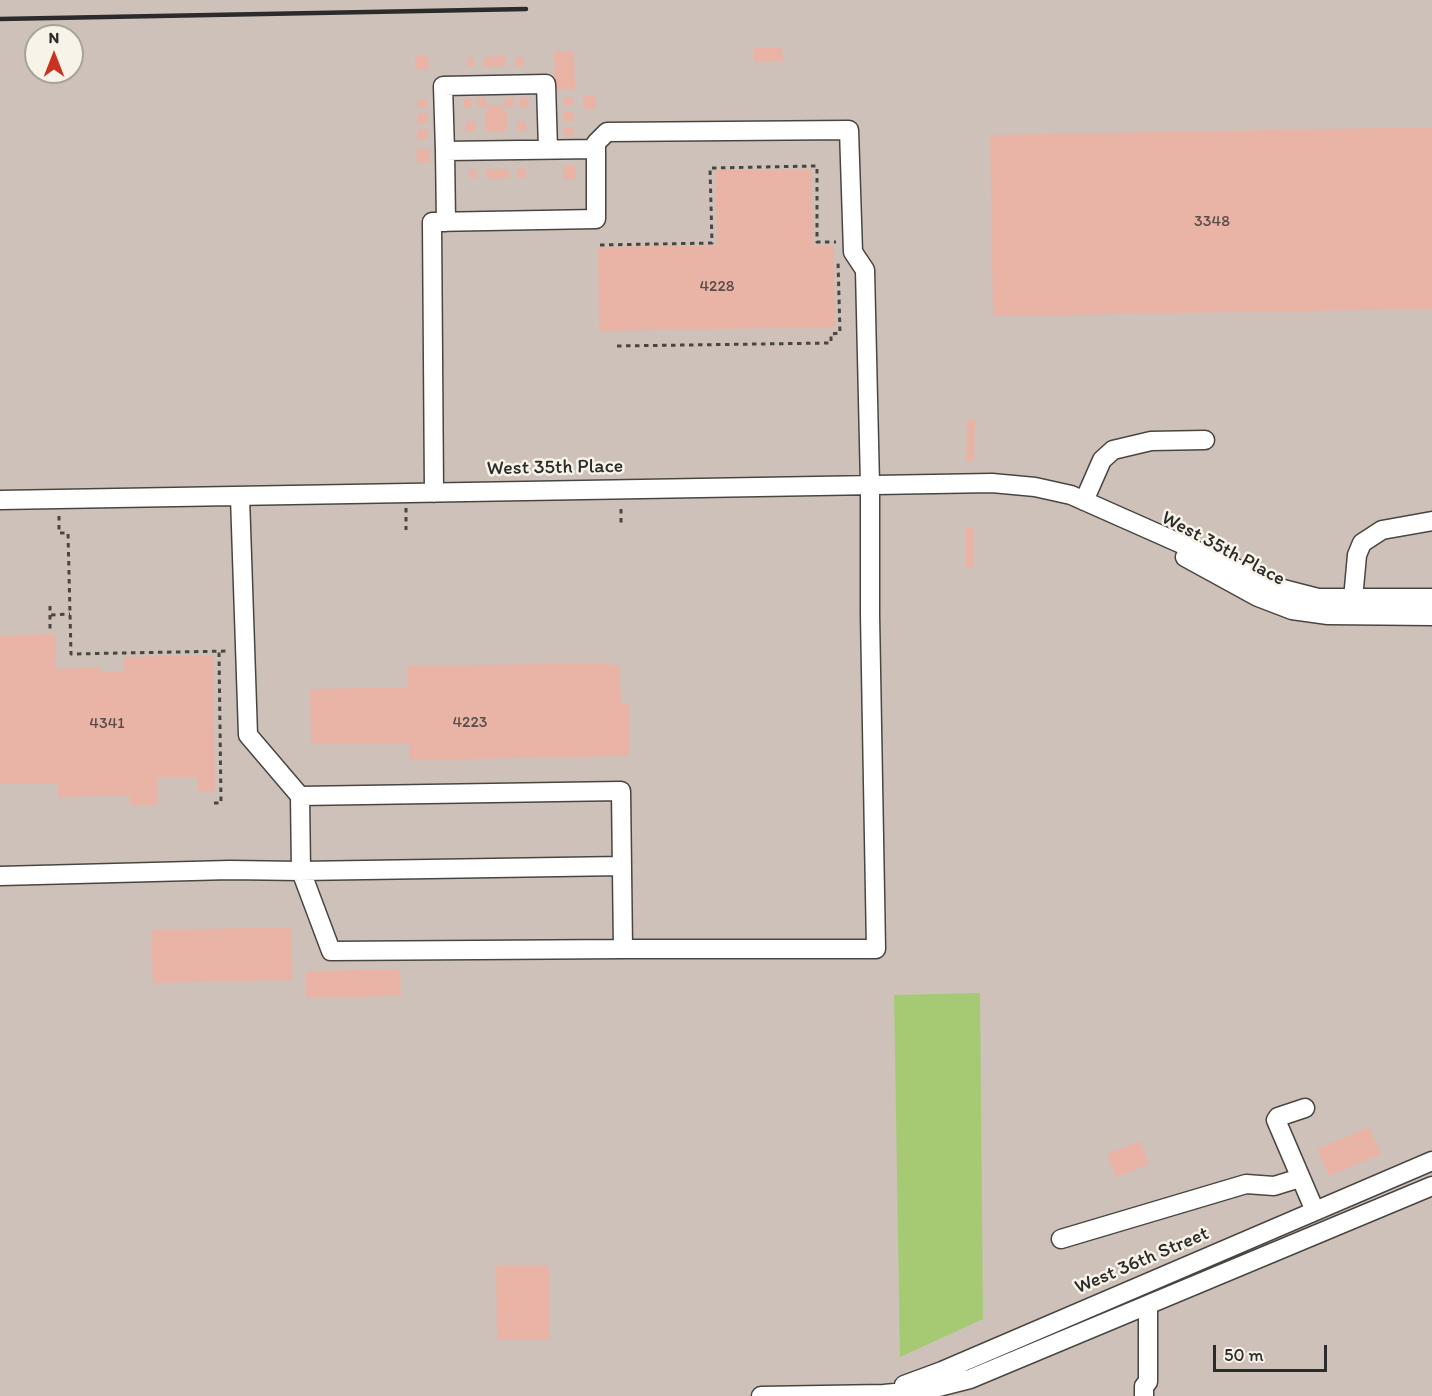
<!DOCTYPE html>
<html>
<head>
<meta charset="utf-8">
<style>
  body { margin:0 }
  #map { position:relative; width:1432px; height:1396px; overflow:hidden; background:#f0dcbc; font-family:Itim,sans-serif }
  canvas { display:block }
  .north { position:absolute; left:24px; top:24px; width:60px; height:60px; box-sizing:border-box; background:#f7f3e8; border:2px solid #a5a39c; border-radius:50%; rotate:0deg; font-size:16px; font-weight:700; line-height:24px; text-align:center; color:#2b2b2b }
  .north::after { content:''; display:block; margin:auto; width:21px; height:27px; background:#c8321e; clip-path:polygon(50% 0,100% 100%,50% 72%,0 100%) }
  .scale { position:absolute; left:1213px; top:1345px; width:114px; height:27px; box-sizing:border-box; border:3px solid #2b2b2b; border-top:0; padding-left:8px; font-size:18px; line-height:21px; white-space:nowrap; color:#2b2b2b; -webkit-text-stroke:4px #f7f3e8; paint-order:stroke }
</style>
</head>
<body>
<div id="map">
<canvas width="1432" height="1396"></canvas>
<div class="north">N</div>
<div class="scale">50 m</div>
</div>
<script>
const ctx = document.querySelector('canvas').getContext('2d');
ctx.lineJoin = 'round';
function paint(path, color) {
  ctx.fillStyle = color;
  ctx.fill(path, 'evenodd');
}
function toPath(rows) {
  const path = new Path2D();
  for (const r of rows) {
    path.moveTo(r[0], r[1]);
    for (let i = 2; i < r.length; i += 2) path.lineTo(r[i], r[i + 1]);
  }
  return path;
}
function strokePath(path, color, width, dash) {
  ctx.strokeStyle = color;
  ctx.lineWidth = width;
  ctx.lineCap = dash ? 'butt' : 'round';
  ctx.setLineDash(dash || []);
  ctx.stroke(path);
}
function drawText(font, color, halo, rows, align = 'center') {
  ctx.font = font + ' Itim,sans-serif';
  ctx.lineWidth = 5;
  ctx.setLineDash([]);
  ctx.textBaseline = 'middle';
  ctx.strokeStyle = halo;
  ctx.fillStyle = color;
  for (const [text, x, y, turn = 0] of rows) {
    ctx.save();
    ctx.translate(x, y);
    ctx.rotate((+turn || 0) * Math.PI / 180);
    ctx.textAlign = isNaN(turn) ? turn : align;
    if (halo) ctx.strokeText(text, 0, 0);
    ctx.fillText(text, 0, 0);
    ctx.restore();
  }
}
paint(toPath([
  [0,0,1432,0,1432,1396,0,1396],
  [36,36,72,36,72,72,36,72]
]), '#cec1ba');
paint(toPath([
  [980,993,983,1319,900,1357,894,995]
]), '#a6ca74');
paint(toPath([
  [754,47,782,47,783,62,754,62],
  [554,51,574,51,575,90,555,90],
  [415,56,428,56,429,70,415,70],
  [506,56,506,66,484,67,484,57],
  [467,57,474,57,474,67,467,67],
  [516,57,523,57,523,66,516,67],
  [583,96,596,96,596,109,583,109],
  [528,97,529,107,520,107,520,98],
  [564,97,574,97,574,105,564,106],
  [472,98,472,108,463,108,463,99],
  [477,98,486,98,486,105,503,105,503,112,507,112,507,131,485,131,485,112,487,112,487,108,477,108],
  [505,98,514,98,514,107,505,107],
  [417,99,427,99,427,108,417,108],
  [564,112,574,112,574,121,564,121],
  [418,114,428,114,428,123,418,123],
  [526,121,526,131,517,131,517,122],
  [466,122,475,122,475,132,466,132],
  [564,127,574,127,574,136,564,136],
  [1432,127,1432,309,993,316,990,135],
  [418,130,428,130,428,139,418,139],
  [416,149,430,149,430,162,417,163],
  [563,166,576,166,576,179,563,180],
  [517,168,525,168,525,178,518,178],
  [469,169,476,169,477,178,469,178],
  [486,169,509,169,509,178,487,179],
  [812,169,813,246,834,246,835,327,599,331,598,247,717,245,715,170],
  [967,420,975,420,974,461,966,461],
  [966,528,974,528,974,567,966,567],
  [55,634,56,669,99,667,99,671,123,671,123,657,213,655,215,792,198,792,198,777,157,777,157,805,130,805,130,795,58,797,58,783,0,784,0,635],
  [611,663,611,666,620,666,621,704,629,704,629,756,409,760,409,743,311,744,310,689,408,687,407,666],
  [291,927,293,980,153,983,151,930],
  [400,969,401,996,306,998,306,971],
  [1369,1127,1381,1154,1329,1176,1317,1149],
  [1140,1141,1149,1164,1116,1177,1107,1154],
  [549,1265,550,1339,497,1340,496,1266]
]), '#e9b4a6');
const minor = toPath([
  [445,151,443,86,546,84,548,149],
  [446,222,445,151,596,149],
  [434,493,432,222,596,219,596,143,607,132,849,130,853,252,865,270,870,485,870,615,876,949,623,949,621,791,300,796,301,871,331,951,623,949],
  [240,497,248,735,300,796],
  [0,500,992,483,1035,487,1071,495,1283,589,1318,598,1432,598],
  [1084,501,1102,460,1113,450,1151,441,1205,440],
  [1185,557,1258,597,1292,610,1328,615,1432,616],
  [1353,599,1357,555,1362,543,1382,530,1432,521],
  [0,876,230,870,301,871,622,866],
  [1305,1108,1278,1117,1276,1120,1315,1211],
  [1061,1239,1246,1184,1274,1186,1300,1178],
  [904,1385,942,1371,1432,1161],
  [761,1396,884,1394,927,1390,970,1379,1432,1186],
  [1144,1396,1144,1386,1148,1382,1148,1305]
]);
strokePath(minor, '#494641', 21);
strokePath(toPath([
  [600,245,712,243,710,168,817,166,817,242,836,242],
  [617,346,831,343,831,334,840,333,838,261],
  [406,508,406,530],
  [621,509,621,526],
  [59,516,59,533,68,533,71,654,229,651],
  [50,606,50,632],
  [51,615,70,614],
  [214,803,221,803,219,651]
]), '#494641', 3, [4.5, 4.5]);
strokePath(minor, '#fff', 18);
strokePath(toPath([
  [0,19,526,9]
]), '#2b2b2b', 4.5);
drawText('16px', '#5a4d4a', null, [
  ["3348",1212,222],
  ["4228",717,287],
  ["4223",470,723],
  ["4341",107,724]
]);
drawText('20px', '#2b2b2b', '#f7f3e8', [
  ["West 35th Place",555,468,-1],
  ["West 35th Place",1223,549,28],
  ["West 36th Street",1142,1261,-23]
]);
</script>
</body>
</html>
